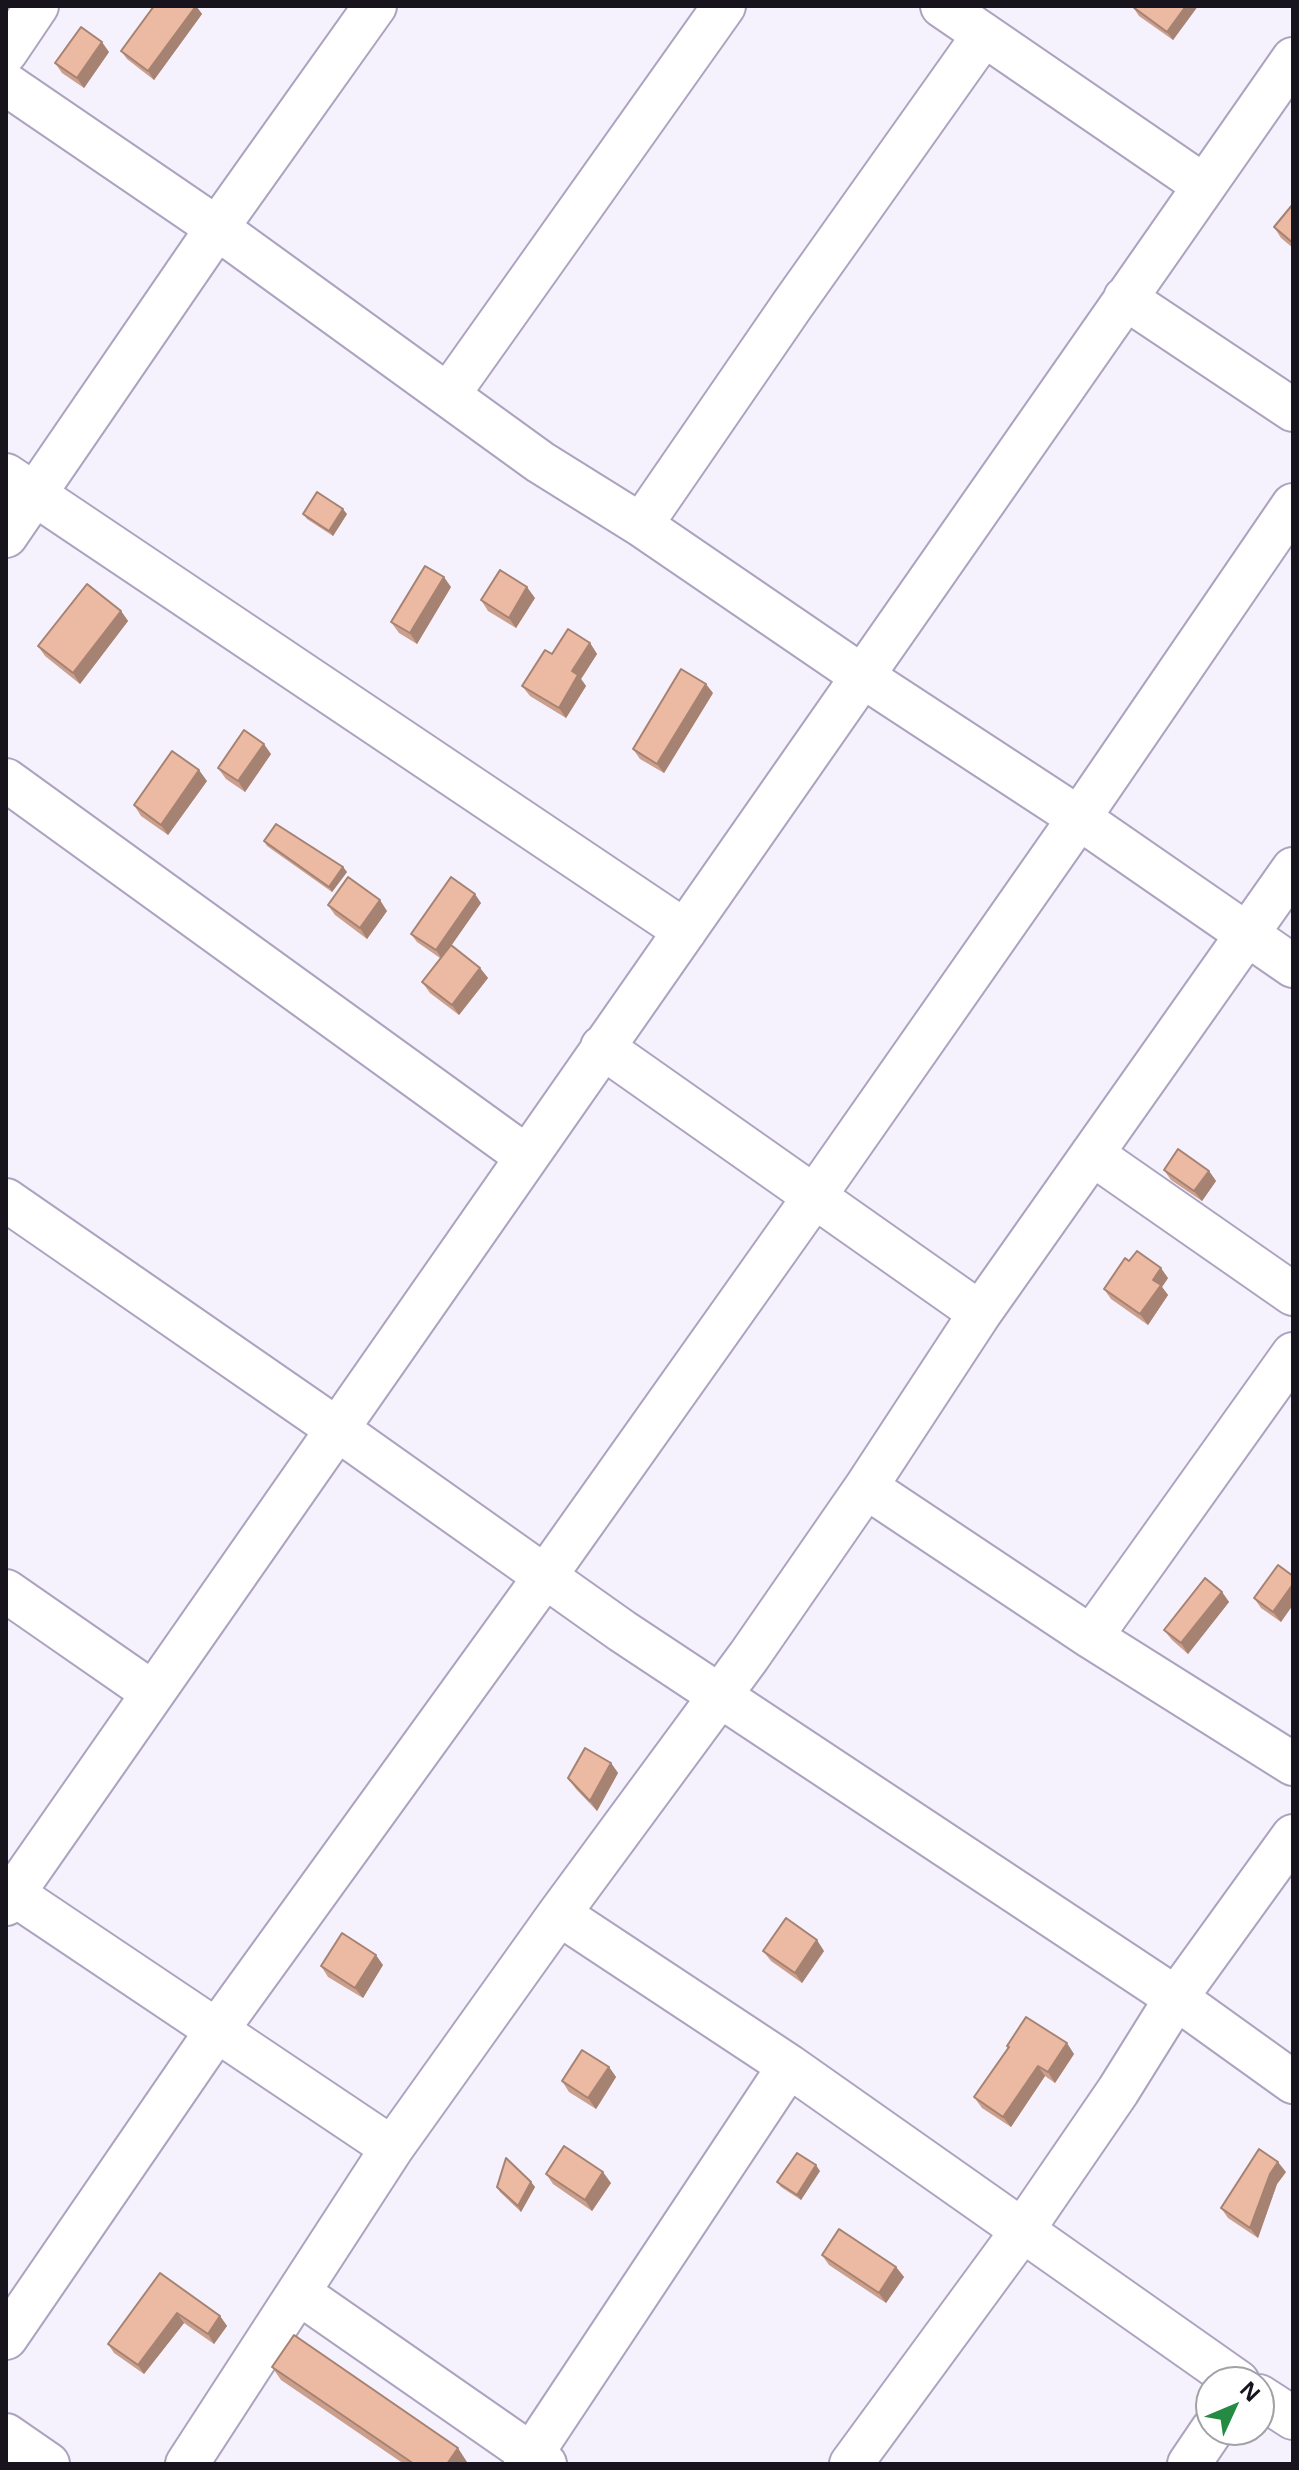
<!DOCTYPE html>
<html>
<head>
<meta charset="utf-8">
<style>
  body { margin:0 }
  #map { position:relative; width:1299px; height:2470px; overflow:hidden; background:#f5f1fd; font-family:"Open Sans",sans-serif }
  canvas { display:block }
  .frame { position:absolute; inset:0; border:8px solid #17141e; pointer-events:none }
  .north { position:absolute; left:1195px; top:2366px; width:80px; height:80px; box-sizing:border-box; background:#fff; border:2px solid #a2a1a5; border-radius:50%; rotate:46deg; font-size:22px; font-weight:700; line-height:32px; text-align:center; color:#17141e }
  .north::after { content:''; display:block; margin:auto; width:28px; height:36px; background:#248b42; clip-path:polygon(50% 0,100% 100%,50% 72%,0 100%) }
</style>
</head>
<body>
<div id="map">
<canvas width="1299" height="2470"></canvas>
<div class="frame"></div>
<div class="north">N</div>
</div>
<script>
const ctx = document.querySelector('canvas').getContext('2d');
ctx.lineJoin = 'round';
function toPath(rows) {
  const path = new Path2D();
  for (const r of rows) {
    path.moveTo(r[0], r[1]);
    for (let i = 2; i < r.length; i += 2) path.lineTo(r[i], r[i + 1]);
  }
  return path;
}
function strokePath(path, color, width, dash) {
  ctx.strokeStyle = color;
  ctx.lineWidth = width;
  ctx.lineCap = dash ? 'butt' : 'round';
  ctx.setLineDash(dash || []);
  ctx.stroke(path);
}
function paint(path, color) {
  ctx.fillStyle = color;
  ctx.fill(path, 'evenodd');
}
const minor = toPath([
  [942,6,1203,185],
  [6,52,37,6],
  [6,84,217,228,540,462,641,525,862,676,1079,818,1293,966],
  [1125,298,1293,410],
  [448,395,724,6],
  [6,475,685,931],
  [641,525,793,304,983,36],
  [6,536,217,228,375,6],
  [6,780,527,1157],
  [602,1047,980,1313],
  [1092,1154,1293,1294],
  [6,1200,337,1429,622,1631,1176,1998,1293,2082],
  [866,1487,1091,1637,1293,1764],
  [6,1591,153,1693],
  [1091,1637,1293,1354],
  [6,1889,392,2148],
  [6,1904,1293,59],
  [559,1914,789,2066,1238,2382],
  [299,2293,545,2464],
  [6,2338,217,2030,546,1575,814,1197,1079,818,1293,505],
  [1259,2396,1293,2418],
  [6,2435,48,2464],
  [187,2464,392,2148,559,1914,749,1656,866,1487,980,1313,1293,869],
  [525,2464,789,2066],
  [851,2464,1022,2231,1118,2091,1176,1998,1293,1836],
  [1189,2464,1212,2430]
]);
strokePath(minor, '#aba3bf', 46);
strokePath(minor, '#fff', 42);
paint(toPath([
  [196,6,202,14,154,80,127,59,121,51],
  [1134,6,1198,6,1173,40,1139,16,1133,7],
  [109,52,84,88,62,73,55,63],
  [1293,204,1293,248,1281,238,1274,227],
  [303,514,347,514,333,536,307,519],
  [451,587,417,644,399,633,391,622],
  [535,598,516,628,488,611,481,600],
  [121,611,128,621,80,684,45,656,38,646],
  [590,643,597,654,581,679,586,686,566,718,530,696,522,686,552,654],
  [713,693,664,773,640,759,633,749],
  [271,754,245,792,226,779,218,768],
  [207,781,168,835,141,816,134,805],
  [264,841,343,867,347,872,332,892,267,846],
  [481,903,451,945,480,968,488,978,459,1015,430,993,422,982,440,958,417,942,411,934],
  [328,905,387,911,367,939,335,915],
  [1164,1170,1209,1171,1216,1181,1202,1201,1171,1180],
  [1129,1261,1168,1278,1162,1287,1168,1295,1148,1325,1111,1299,1104,1289],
  [1293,1576,1281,1622,1261,1608,1254,1598],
  [1222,1592,1229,1602,1188,1654,1172,1640,1164,1630],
  [611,1763,618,1773,597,1811,576,1789,568,1778],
  [763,1951,824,1951,802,1983,771,1961],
  [383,1965,363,1998,328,1977,321,1966],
  [1007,2046,1074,2054,1055,2083,1045,2076,1011,2127,982,2108,974,2097,1009,2048],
  [609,2067,616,2077,596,2109,569,2092,562,2081],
  [820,2171,801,2200,781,2187,777,2182],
  [1286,2172,1277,2184,1258,2238,1228,2218,1221,2208],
  [546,2174,611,2183,592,2211,553,2184],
  [531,2182,535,2187,521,2212,500,2192,497,2187],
  [822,2255,896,2267,904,2277,886,2303,829,2265],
  [160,2273,220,2316,227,2326,214,2344,184,2323,144,2374,114,2353,108,2344],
  [272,2367,467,2462,466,2464,404,2464,281,2380]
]), '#cb9f8b');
paint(toPath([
  [196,6,202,14,154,80,148,71],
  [1186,6,1198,6,1173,40,1167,32],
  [102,42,109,52,84,88,77,78],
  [343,509,347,514,333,536,329,531],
  [444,577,451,587,417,644,410,633],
  [527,587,535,598,516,628,509,618],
  [121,611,128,621,80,684,73,673],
  [590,643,597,654,581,679,586,686,566,718,559,708,572,671],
  [706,684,713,693,664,773,657,764],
  [264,744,271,754,245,792,238,781],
  [199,770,207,781,168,835,161,825],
  [343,867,347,872,332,892,329,887],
  [475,894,481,903,442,959,436,950],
  [380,900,387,911,367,939,360,928],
  [480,968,488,978,459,1015,452,1005],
  [1209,1171,1216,1181,1202,1201,1194,1191],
  [1161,1268,1168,1278,1162,1287,1168,1295,1148,1325,1140,1314,1153,1280],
  [1293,1584,1293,1605,1281,1622,1273,1612],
  [1222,1592,1229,1602,1188,1654,1181,1643],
  [611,1763,618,1773,597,1811,590,1801],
  [817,1940,824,1951,802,1983,795,1973],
  [376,1955,383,1965,363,1998,355,1988],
  [1067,2043,1074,2054,1055,2083,1048,2072],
  [1038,2066,1045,2076,1011,2127,1003,2117],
  [609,2067,616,2077,596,2109,588,2098],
  [1278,2162,1286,2172,1277,2184,1258,2238,1250,2228,1270,2174],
  [816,2165,820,2171,801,2200,797,2195],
  [603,2172,611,2183,592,2211,585,2200],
  [531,2182,535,2187,521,2212,518,2206],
  [896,2267,904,2277,886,2303,879,2293],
  [177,2313,184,2323,144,2374,138,2365],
  [220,2316,227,2326,214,2344,208,2334],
  [458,2448,467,2462,466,2464,447,2464]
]), '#a58271');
const building = toPath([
  [154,6,196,6,148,71,121,51,154,6],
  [1134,6,1186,6,1167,32,1133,7,1134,6],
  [81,27,102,42,77,78,55,63,81,27],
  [1293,204,1293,243,1274,227,1293,204],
  [317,492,343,509,329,531,303,514,317,492],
  [425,566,444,577,410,633,391,622,425,566],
  [500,570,527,587,509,618,481,600,500,570],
  [87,584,121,611,73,673,38,646,87,584],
  [568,629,590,643,572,671,578,675,559,708,522,686,545,650,552,654,568,629],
  [681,669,706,684,657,764,633,749,681,669],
  [244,730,264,744,238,781,218,768,244,730],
  [172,751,199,770,161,825,134,805,172,751],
  [276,824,343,867,329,887,264,841,276,824],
  [348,877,380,900,360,928,328,905,348,877],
  [451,877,475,894,436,950,411,934,451,877],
  [451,945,480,968,452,1005,422,982,451,945],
  [1178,1149,1209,1171,1194,1191,1164,1170,1178,1149],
  [1137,1251,1161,1268,1153,1280,1161,1285,1140,1314,1104,1289,1125,1258,1129,1261,1137,1251],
  [1278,1565,1293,1576,1293,1584,1273,1612,1254,1598,1278,1565],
  [1205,1578,1222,1592,1181,1643,1164,1630,1205,1578],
  [585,1748,611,1763,590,1801,568,1778,585,1748],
  [786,1918,817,1940,795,1973,763,1951,786,1918],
  [342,1933,376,1955,355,1988,321,1966,342,1933],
  [1026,2017,1067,2043,1048,2072,1038,2066,1003,2117,974,2097,1009,2047,1007,2046,1026,2017],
  [582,2050,609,2067,588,2098,562,2081,582,2050],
  [564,2146,603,2172,585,2200,546,2174,564,2146],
  [1259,2149,1278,2162,1270,2174,1250,2228,1221,2208,1259,2149],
  [797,2153,816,2165,797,2195,777,2182,797,2153],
  [506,2158,531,2182,518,2206,497,2187,506,2158],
  [839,2229,896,2267,879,2293,822,2255,839,2229],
  [160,2273,220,2316,208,2334,177,2313,138,2365,108,2344,160,2273],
  [294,2335,458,2448,447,2464,414,2464,272,2367,294,2335]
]);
paint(building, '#ecb9a2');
strokePath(building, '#a58271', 2);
</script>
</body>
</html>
